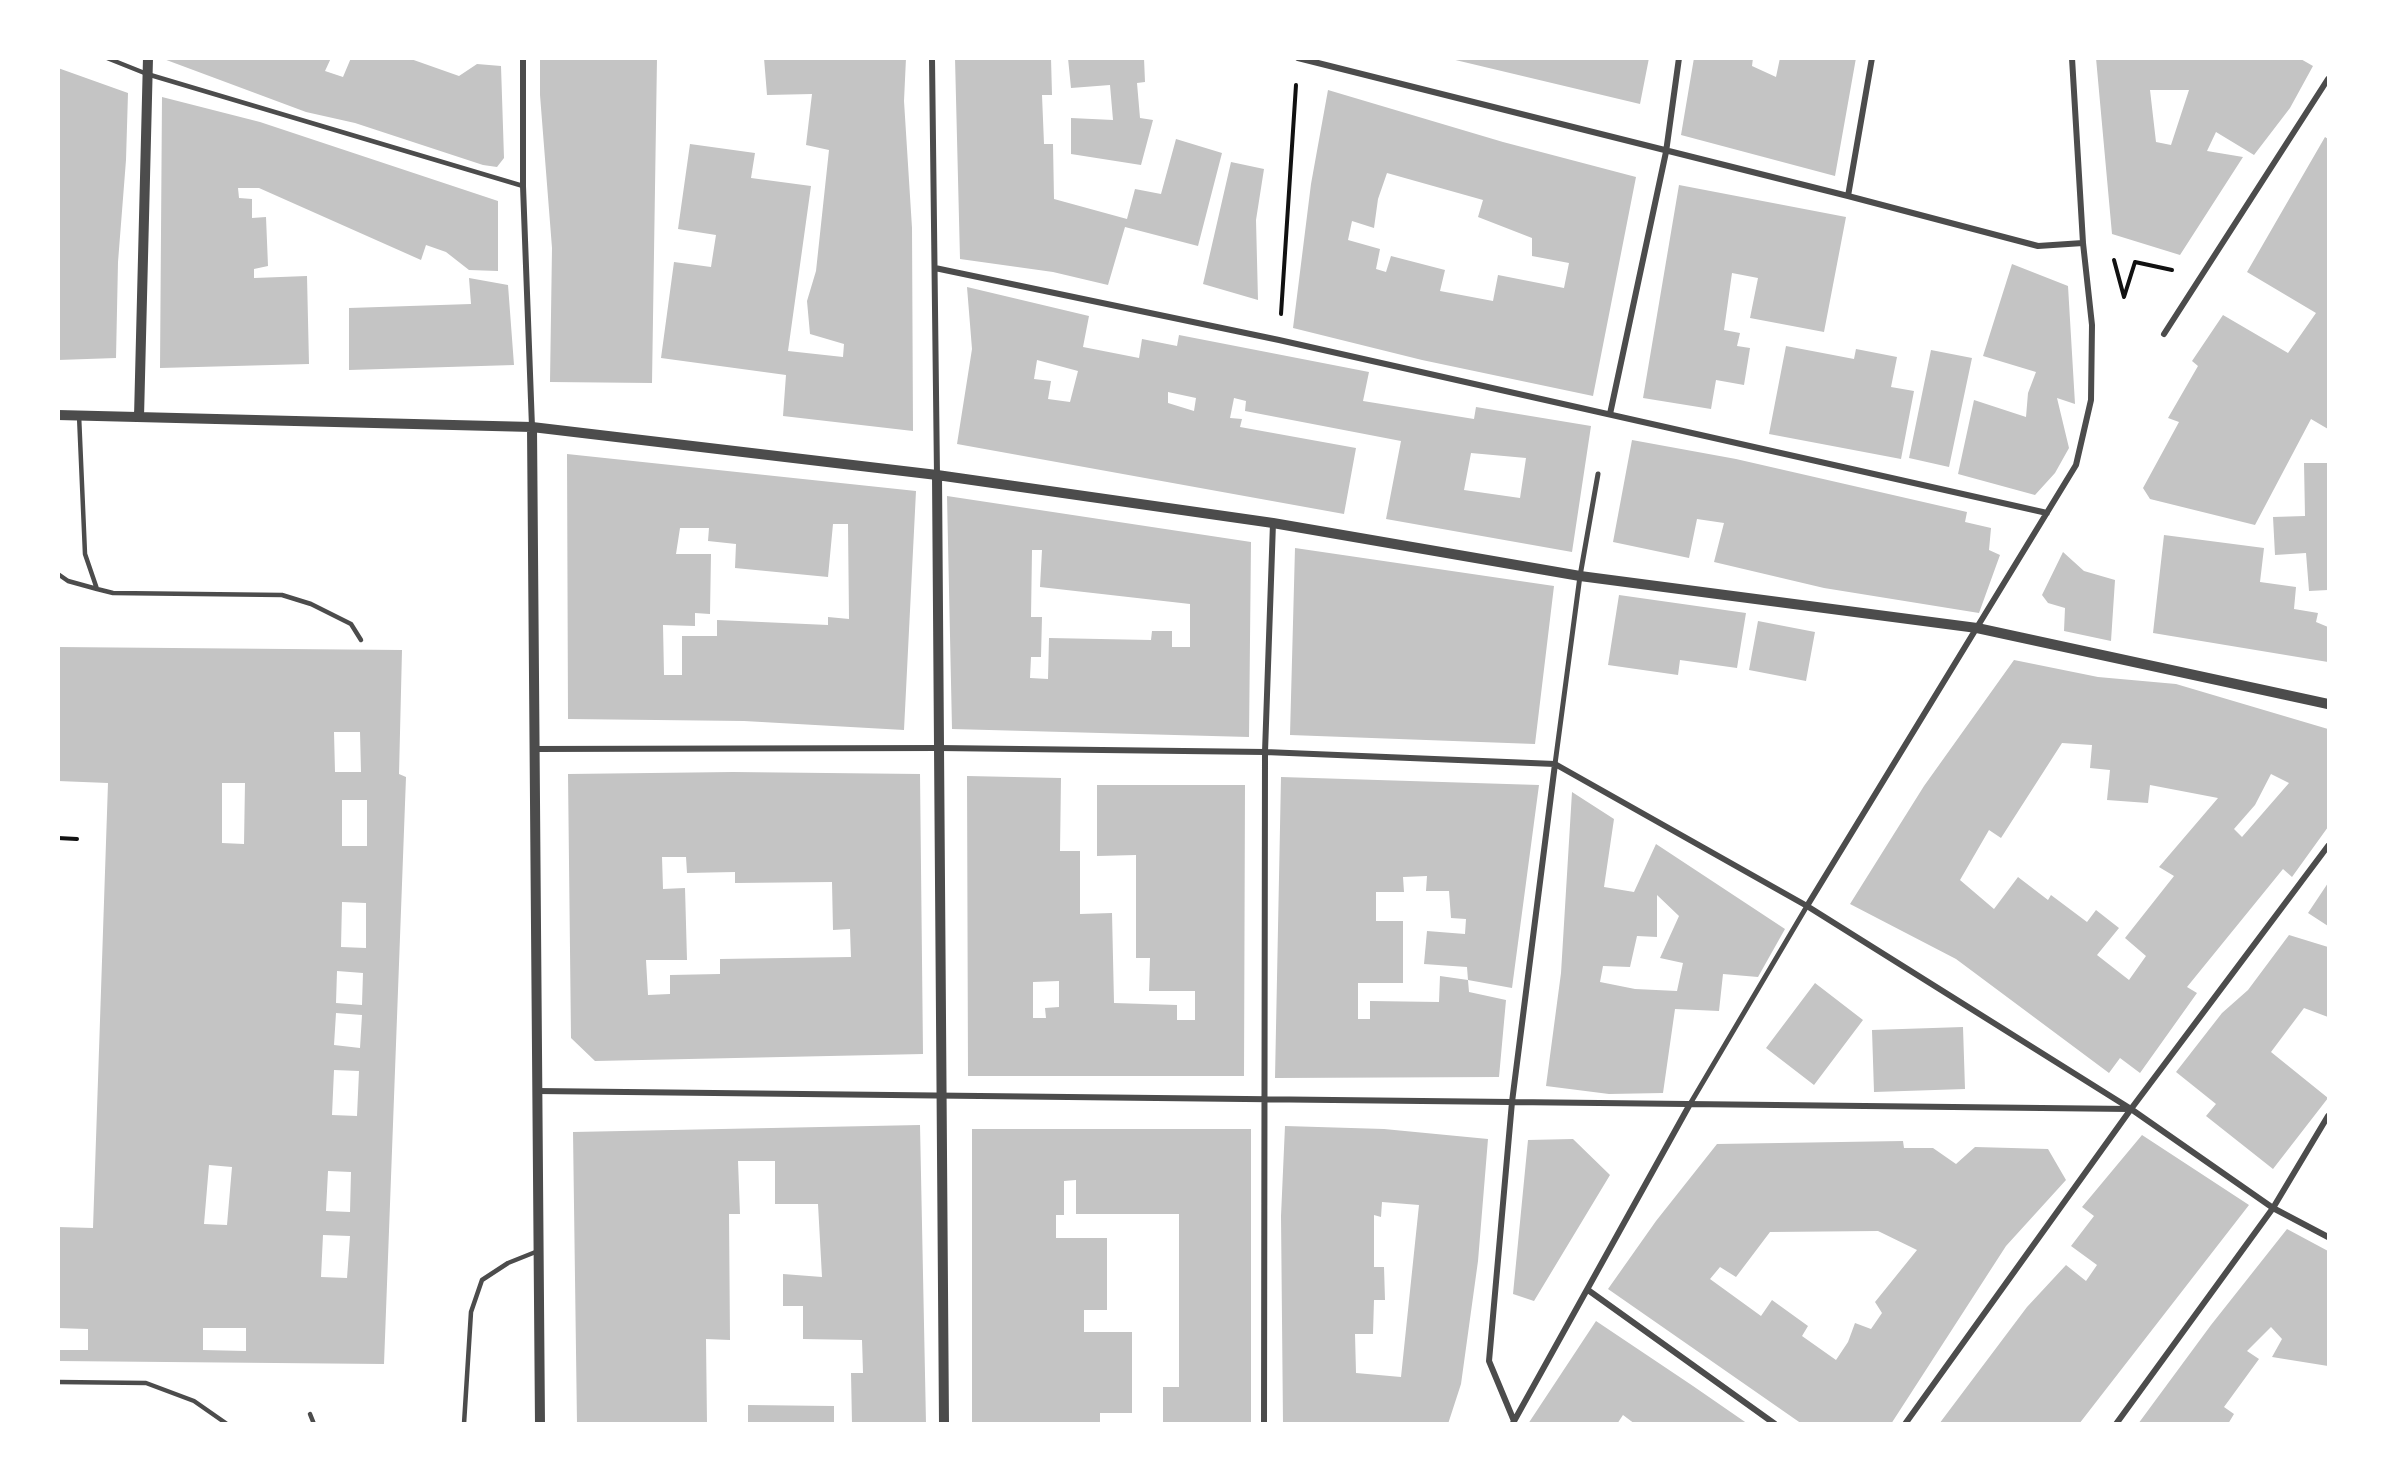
<!DOCTYPE html>
<html>
<head>
<meta charset="utf-8">
<style>
  body { margin:0 }
  #map { position:relative; width:2387px; height:1482px; overflow:hidden; background:#fff; font-family:Lato,sans-serif }
  canvas { display:block }
  .frame { position:absolute; inset:0; border:60px solid #fff; pointer-events:none }
</style>
</head>
<body>
<div id="map">
<canvas width="2387" height="1482"></canvas>
<div class="frame"></div>
</div>
<script>
const ctx = document.querySelector('canvas').getContext('2d');
ctx.lineJoin = 'round';
function paint(path, color) {
  ctx.fillStyle = color;
  ctx.fill(path, 'evenodd');
}
function toPath(rows) {
  const path = new Path2D();
  for (const r of rows) {
    path.moveTo(r[0], r[1]);
    for (let i = 2; i < r.length; i += 2) path.lineTo(r[i], r[i + 1]);
  }
  return path;
}
function strokePath(path, color, width, dash) {
  ctx.strokeStyle = color;
  ctx.lineWidth = width;
  ctx.lineCap = dash ? 'butt' : 'round';
  ctx.setLineDash(dash || []);
  ctx.stroke(path);
}
paint(toPath([
  [161,58,331,58,325,71,343,77,351,58,408,58,459,76,477,64,501,66,504,158,497,167,483,165,355,123,306,112],
  [540,58,657,58,652,383,550,382,552,248,540,95],
  [764,58,906,58,904,101,912,228,913,431,783,416,786,375,661,358,674,262,711,267,716,235,678,229,690,144,755,153,751,178,811,186,788,351,843,357,844,344,810,334,807,301,816,271,829,150,806,145,812,94,767,95],
  [955,58,1051,58,1052,95,1042,95,1044,144,1053,144,1054,199,1127,219,1135,189,1161,194,1176,139,1222,153,1198,246,1125,227,1108,285,1053,272,960,259],
  [1068,58,1144,58,1145,82,1137,83,1140,118,1153,120,1141,165,1071,154,1071,118,1113,120,1110,85,1071,88],
  [1447,58,1649,58,1640,104],
  [1694,58,1753,58,1752,66,1776,77,1780,58,1856,58,1835,176,1681,135],
  [2096,58,2299,58,2313,66,2290,108,2254,155,2216,132,2207,151,2243,157,2180,255,2112,234],
  [2150,90,2189,90,2171,145,2156,142],
  [58,68,128,93,126,160,118,262,116,358,58,360],
  [1328,90,1503,142,1636,177,1593,396,1422,360,1293,328,1311,184],
  [1387,173,1483,200,1478,217,1532,238,1532,256,1569,263,1564,288,1498,275,1493,301,1440,291,1445,270,1391,256,1386,272,1376,269,1380,249,1348,240,1352,221,1374,228,1378,199],
  [162,97,260,122,498,201,498,271,469,270,446,252,426,245,421,260,259,188,238,188,239,198,252,199,252,218,266,217,268,266,254,269,254,278,307,276,309,364,160,368],
  [2325,137,2328,139,2328,429,2311,419,2255,525,2150,499,2143,488,2179,422,2168,418,2198,366,2192,361,2223,315,2288,353,2316,313,2247,272],
  [1231,162,1264,169,1256,220,1258,300,1203,284],
  [1679,185,1846,217,1824,332,1750,318,1758,278,1732,273,1724,330,1740,333,1737,346,1750,348,1744,385,1716,380,1711,409,1643,398],
  [2012,264,2068,286,2075,404,2057,398,2069,448,2055,473,2035,495,1958,474,1974,400,2026,417,2028,393,2036,372,1983,356],
  [469,278,508,285,514,365,349,370,349,308,471,304],
  [967,287,1089,316,1083,347,1139,358,1142,339,1177,346,1179,335,1369,372,1363,401,1474,419,1476,407,1591,426,1572,552,1386,519,1401,441,1245,411,1246,401,1234,398,1230,418,1242,419,1240,427,1356,448,1344,514,957,444,972,349],
  [1037,360,1078,371,1070,402,1048,399,1051,381,1034,379],
  [1168,392,1196,398,1194,411,1168,403],
  [1471,453,1526,458,1520,498,1464,490],
  [1786,346,1854,359,1856,349,1897,357,1891,387,1914,391,1901,459,1769,434],
  [1931,350,1972,358,1949,467,1909,458],
  [1632,440,1736,459,1967,512,1965,522,1991,528,1989,550,2000,555,1979,613,1824,588,1714,562,1724,523,1697,519,1689,558,1613,542],
  [567,454,916,491,904,730,744,721,568,719],
  [833,524,848,524,849,619,828,617,828,625,717,620,717,636,682,636,682,675,664,675,663,625,695,626,695,613,710,614,711,554,676,554,680,528,709,528,708,541,736,544,735,568,828,577],
  [2304,463,2328,463,2328,590,2309,591,2306,553,2275,555,2273,517,2305,516],
  [947,496,1251,542,1249,737,952,729],
  [1032,550,1042,550,1040,587,1190,604,1190,647,1172,647,1172,631,1152,631,1151,640,1049,638,1048,679,1030,678,1031,657,1041,657,1042,617,1031,617],
  [2164,535,2264,548,2260,582,2296,587,2294,609,2318,613,2316,622,2328,627,2328,662,2153,633],
  [1295,548,1554,586,1535,744,1290,735],
  [2063,552,2084,571,2115,580,2111,641,2064,631,2065,608,2048,603,2042,595],
  [1619,595,1746,613,1737,668,1680,660,1678,675,1608,665],
  [1758,621,1815,632,1806,681,1749,670],
  [58,647,402,650,399,774,406,777,384,1364,58,1361,58,1350,88,1350,88,1329,58,1328,58,1227,93,1228,108,783,58,781],
  [334,732,360,732,361,772,335,772],
  [222,783,245,783,244,844,222,843],
  [342,800,367,800,367,846,342,846],
  [342,902,366,903,366,948,341,947],
  [337,971,363,973,362,1005,336,1003],
  [336,1013,362,1015,360,1048,334,1045],
  [334,1070,359,1071,357,1116,332,1115],
  [209,1165,232,1167,227,1225,204,1224],
  [328,1171,351,1172,350,1212,326,1211],
  [323,1235,350,1236,347,1278,321,1277],
  [203,1328,246,1328,246,1351,203,1350],
  [2014,660,2098,677,2176,684,2328,729,2328,827,2292,877,2283,869,2187,987,2197,993,2140,1073,2120,1058,2109,1073,1956,959,1850,904,1924,786],
  [2062,743,2092,745,2090,768,2110,770,2107,800,2148,803,2150,785,2218,798,2159,867,2174,876,2125,938,2146,956,2129,980,2097,955,2119,928,2096,910,2087,922,2051,895,2048,900,2018,877,1994,909,1960,880,1989,830,2001,838],
  [2271,774,2289,783,2242,837,2234,829,2255,805],
  [733,772,920,774,923,1054,595,1061,571,1038,568,774],
  [662,857,686,857,687,873,735,872,735,883,832,882,833,930,850,929,851,957,720,959,720,974,670,975,670,994,648,995,646,960,687,960,685,888,663,889],
  [967,776,1061,778,1060,851,1080,851,1080,914,1112,913,1114,1003,1177,1005,1177,1020,1195,1020,1195,991,1149,991,1150,958,1136,958,1136,855,1097,856,1097,785,1245,785,1244,1076,968,1076],
  [1059,981,1059,1007,1045,1008,1046,1018,1033,1018,1033,982],
  [1281,777,1539,785,1512,988,1468,980,1467,967,1424,964,1427,931,1465,934,1466,919,1451,918,1449,891,1426,891,1427,876,1403,877,1404,892,1376,892,1376,921,1403,921,1403,983,1358,983,1358,1019,1370,1019,1370,1001,1439,1002,1440,976,1468,980,1469,992,1506,1000,1499,1077,1275,1078],
  [1572,792,1614,819,1604,887,1634,892,1656,844,1785,929,1758,977,1723,974,1719,1011,1675,1009,1663,1093,1609,1094,1546,1086,1561,973],
  [1657,895,1679,916,1660,958,1683,963,1677,991,1635,989,1600,982,1603,966,1630,967,1637,936,1657,937],
  [2328,883,2328,926,2308,913],
  [2289,935,2328,947,2328,1017,2304,1008,2271,1052,2328,1098,2273,1169,2206,1116,2216,1104,2176,1072,2222,1013,2248,990],
  [1815,983,1863,1020,1814,1085,1766,1048],
  [1963,1027,1965,1089,1874,1092,1872,1030],
  [920,1125,926,1424,852,1424,851,1373,863,1373,862,1340,803,1339,803,1306,783,1306,783,1274,822,1277,818,1204,775,1204,775,1161,738,1161,740,1214,729,1214,730,1340,706,1339,707,1424,577,1424,573,1132],
  [1285,1126,1384,1129,1488,1139,1478,1261,1461,1384,1448,1424,1283,1424,1281,1216],
  [1382,1202,1419,1205,1401,1377,1356,1373,1355,1334,1373,1334,1374,1300,1385,1300,1384,1267,1374,1267,1374,1215,1381,1217],
  [972,1129,1251,1129,1251,1424,1163,1424,1163,1387,1179,1387,1179,1214,1076,1214,1076,1180,1064,1181,1064,1215,1056,1215,1056,1238,1107,1238,1107,1310,1084,1310,1084,1332,1132,1332,1132,1413,1100,1413,1100,1424,972,1424],
  [2142,1135,2249,1205,2079,1424,1939,1424,2027,1307,2066,1265,2086,1281,2097,1265,2071,1246,2094,1216,2082,1207],
  [1573,1139,1610,1175,1534,1301,1513,1294,1528,1140],
  [1903,1141,1904,1148,1933,1148,1956,1164,1975,1147,2048,1149,2066,1180,2006,1246,1891,1424,1802,1424,1608,1289,1656,1221,1717,1144],
  [1878,1231,1917,1250,1875,1302,1882,1313,1871,1329,1855,1323,1848,1342,1836,1360,1802,1336,1808,1326,1772,1300,1761,1316,1710,1279,1720,1267,1736,1277,1770,1232],
  [2287,1229,2328,1251,2328,1366,2272,1357,2282,1339,2271,1327,2247,1351,2259,1359,2224,1407,2234,1414,2228,1424,2138,1424,2211,1325],
  [1596,1321,1693,1386,1748,1424,1635,1424,1623,1415,1617,1424,1528,1424],
  [748,1405,834,1406,834,1424,748,1424]
]), '#c4c4c4');
strokePath(toPath([
  [2114,260,2124,297,2135,262,2172,270],
  [1281,314,1296,85],
  [58,838,77,839]
]), '#111', 4);
strokePath(toPath([
  [107,58,147,74,523,186],
  [79,415,85,554,97,589,113,593,282,595,311,604,351,624,361,640],
  [58,574,68,581,97,589],
  [58,1382,146,1383,194,1401,227,1424],
  [310,1414,314,1424],
  [464,1424,471,1312,482,1280,508,1263,538,1251]
]), '#4c4c4c', 4.5);
strokePath(toPath([
  [1555,764,1580,576,1598,474],
  [1690,1104,1807,906]
]), '#4c4c4c', 5);
strokePath(toPath([
  [523,58,523,186,532,427],
  [932,58,937,475],
  [1298,58,1848,196,2038,246,2083,243],
  [1848,196,1872,58],
  [935,268,1279,340,2047,513],
  [2164,334,2328,79],
  [1610,414,1666,152,1679,58],
  [534,749,939,748,1265,752,1555,764,1807,906,2131,1109,2273,1208,2328,1237],
  [1807,906,2076,465,2091,400,2092,325,2083,243,2072,58],
  [537,1091,2130,1109],
  [1588,1290,1775,1424],
  [1514,1421,1489,1361,1512,1102,1555,764],
  [1513,1423,1690,1104],
  [1264,1424,1265,752,1273,523],
  [1905,1424,2131,1109,2328,846],
  [2116,1424,2273,1208,2328,1116]
]), '#4c4c4c', 6);
strokePath(toPath([
  [58,415,532,427,937,475,1273,523,1580,576,1977,628,2328,704],
  [139,417,148,58],
  [532,427,540,1424],
  [937,475,944,1424]
]), '#4c4c4c', 10);
</script>
</body>
</html>
